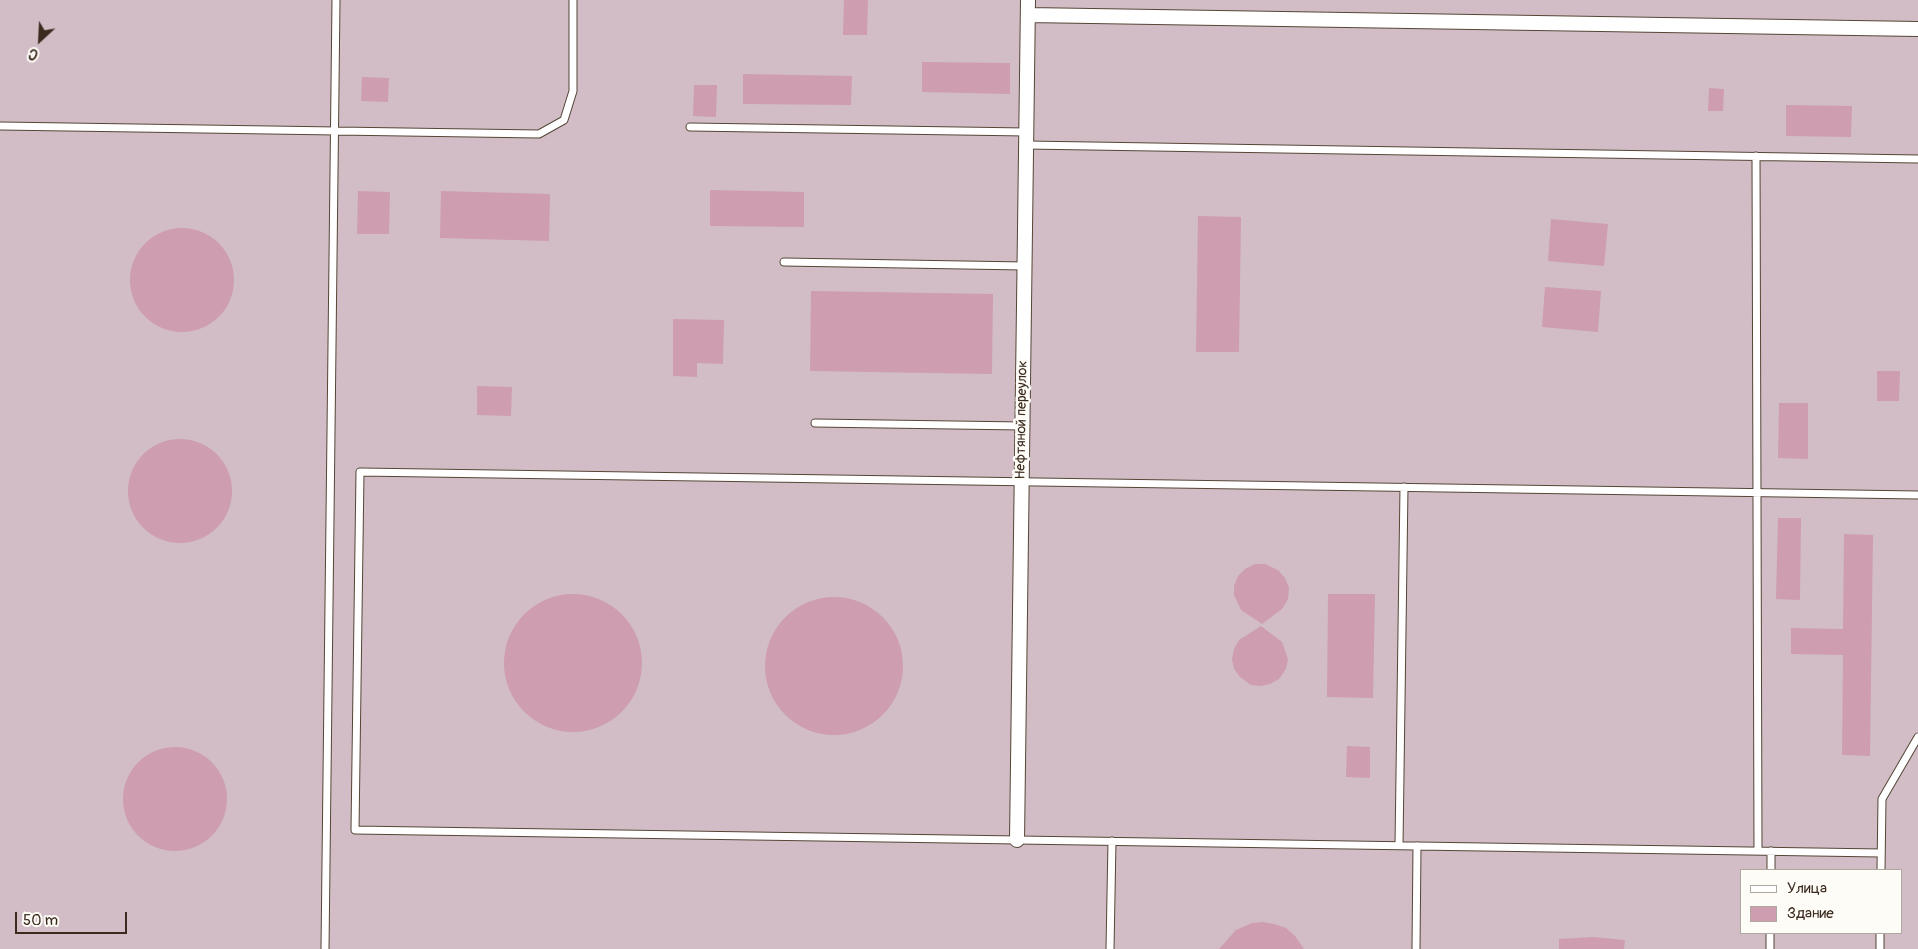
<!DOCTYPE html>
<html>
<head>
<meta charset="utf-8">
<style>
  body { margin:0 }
  #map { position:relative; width:1918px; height:949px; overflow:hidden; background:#e8e2c0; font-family:Pangolin,sans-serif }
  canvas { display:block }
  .legend { position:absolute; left:1740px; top:869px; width:162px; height:65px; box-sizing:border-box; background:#fdfcf7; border:1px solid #afa8a0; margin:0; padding:6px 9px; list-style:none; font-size:15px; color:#3b2a1e }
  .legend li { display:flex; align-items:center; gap:10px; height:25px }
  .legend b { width:25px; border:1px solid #afa8a0 }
  .north { position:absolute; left:15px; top:15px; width:50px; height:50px; -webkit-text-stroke:4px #fdfcf7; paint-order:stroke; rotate:205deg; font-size:14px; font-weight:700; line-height:20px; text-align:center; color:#3b2a1e }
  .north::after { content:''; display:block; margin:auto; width:18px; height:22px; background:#3b2a1e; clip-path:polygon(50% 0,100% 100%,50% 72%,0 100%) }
  .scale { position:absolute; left:15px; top:912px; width:112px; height:22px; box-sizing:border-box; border:2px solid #3b2a1e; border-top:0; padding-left:6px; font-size:15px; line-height:18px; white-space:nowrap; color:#3b2a1e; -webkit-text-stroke:4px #fdfcf7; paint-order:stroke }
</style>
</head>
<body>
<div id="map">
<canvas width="1918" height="949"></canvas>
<ul class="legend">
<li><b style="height:6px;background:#fff"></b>Улица</li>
<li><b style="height:14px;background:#ce9daf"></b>Здание</li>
</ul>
<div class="north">С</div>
<div class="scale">50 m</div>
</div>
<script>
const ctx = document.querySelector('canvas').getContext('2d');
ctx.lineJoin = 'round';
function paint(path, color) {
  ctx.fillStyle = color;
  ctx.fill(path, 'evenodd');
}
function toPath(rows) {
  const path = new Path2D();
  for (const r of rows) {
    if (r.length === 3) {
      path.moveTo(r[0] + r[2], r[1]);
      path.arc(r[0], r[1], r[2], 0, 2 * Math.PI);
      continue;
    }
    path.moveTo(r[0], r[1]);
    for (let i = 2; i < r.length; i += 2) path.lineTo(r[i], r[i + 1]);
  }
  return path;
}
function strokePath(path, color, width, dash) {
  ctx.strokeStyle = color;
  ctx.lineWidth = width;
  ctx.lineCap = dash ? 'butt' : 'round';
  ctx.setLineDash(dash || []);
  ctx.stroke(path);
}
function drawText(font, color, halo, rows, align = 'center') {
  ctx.font = font + ' Pangolin,sans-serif';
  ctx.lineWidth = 5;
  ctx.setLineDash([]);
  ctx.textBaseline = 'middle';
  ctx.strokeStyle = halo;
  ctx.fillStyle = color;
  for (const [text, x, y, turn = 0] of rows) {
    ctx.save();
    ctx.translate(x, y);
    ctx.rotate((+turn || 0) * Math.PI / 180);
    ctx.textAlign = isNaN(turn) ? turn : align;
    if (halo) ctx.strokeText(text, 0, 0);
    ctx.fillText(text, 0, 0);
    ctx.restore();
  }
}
paint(toPath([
  [0,0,1918,0,1918,949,0,949],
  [1742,870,1902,870,1902,933,1742,933]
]), '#d2bdc7');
paint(toPath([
  [844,0,868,0,867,35,843,35],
  [922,62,1010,63,1010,94,922,92],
  [743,74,852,76,851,105,743,104],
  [362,77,389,78,388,102,361,101],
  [694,85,717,85,716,117,693,116],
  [1709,88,1724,89,1723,111,1708,111],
  [1786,105,1852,106,1851,137,1786,136],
  [710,190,804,192,804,227,710,226],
  [358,191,390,192,389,234,357,234],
  [441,191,550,194,549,241,440,238],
  [1198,216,1241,217,1239,352,1196,352],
  [1551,219,1608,224,1604,266,1548,261],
  [182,280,52],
  [1545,287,1601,291,1598,332,1542,327],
  [811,291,993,294,992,374,810,371],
  [673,319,724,320,723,364,697,363,697,377,673,376],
  [1877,371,1900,371,1899,401,1877,401],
  [477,386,512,387,511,416,477,415],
  [1779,403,1808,403,1808,459,1778,458],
  [180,491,52],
  [1778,518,1801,518,1800,600,1776,599],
  [1844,534,1873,535,1870,756,1842,755,1843,655,1791,654,1791,628,1843,629],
  [1255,564,1265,564,1278,570,1285,578,1289,588,1288,599,1282,609,1262,624,1241,610,1234,595,1234,586,1238,576,1245,569],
  [573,663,69],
  [1328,594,1375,594,1373,698,1327,697],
  [834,666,69],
  [1261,626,1282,642,1288,659,1286,669,1279,679,1270,684,1261,686,1251,685,1240,677,1234,669,1232,659,1234,649,1239,640],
  [1347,746,1370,747,1370,778,1346,777],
  [175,799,52],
  [1263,922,1274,924,1286,928,1295,936,1304,949,1219,949,1236,930,1252,923],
  [1593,937,1625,940,1624,949,1559,949,1559,939]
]), '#ce9daf');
const lane = toPath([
  [0,126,539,134,564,120,573,91,573,0],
  [690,127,1026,132],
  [1026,145,1918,159],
  [1756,156,1758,851],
  [784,262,1024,266],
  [815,423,1022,426],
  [1399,845,1404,487],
  [1881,853,355,830,360,472,1918,495],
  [1771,870,1771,851],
  [1881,870,1882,799,1918,737],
  [325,949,336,0],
  [1110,949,1112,841],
  [1416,949,1417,846],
  [1770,949,1770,933],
  [1880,949,1880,933]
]);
const street = toPath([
  [1028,15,1918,29],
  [1017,840,1028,0]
]);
strokePath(lane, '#554636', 9);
strokePath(street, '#554636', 16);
strokePath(lane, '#fff', 7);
strokePath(street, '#fff', 14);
drawText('14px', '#3b2a1e', '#fdfcf7', [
  ["Нефтяной переулок",1022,420,-89]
]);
</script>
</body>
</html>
